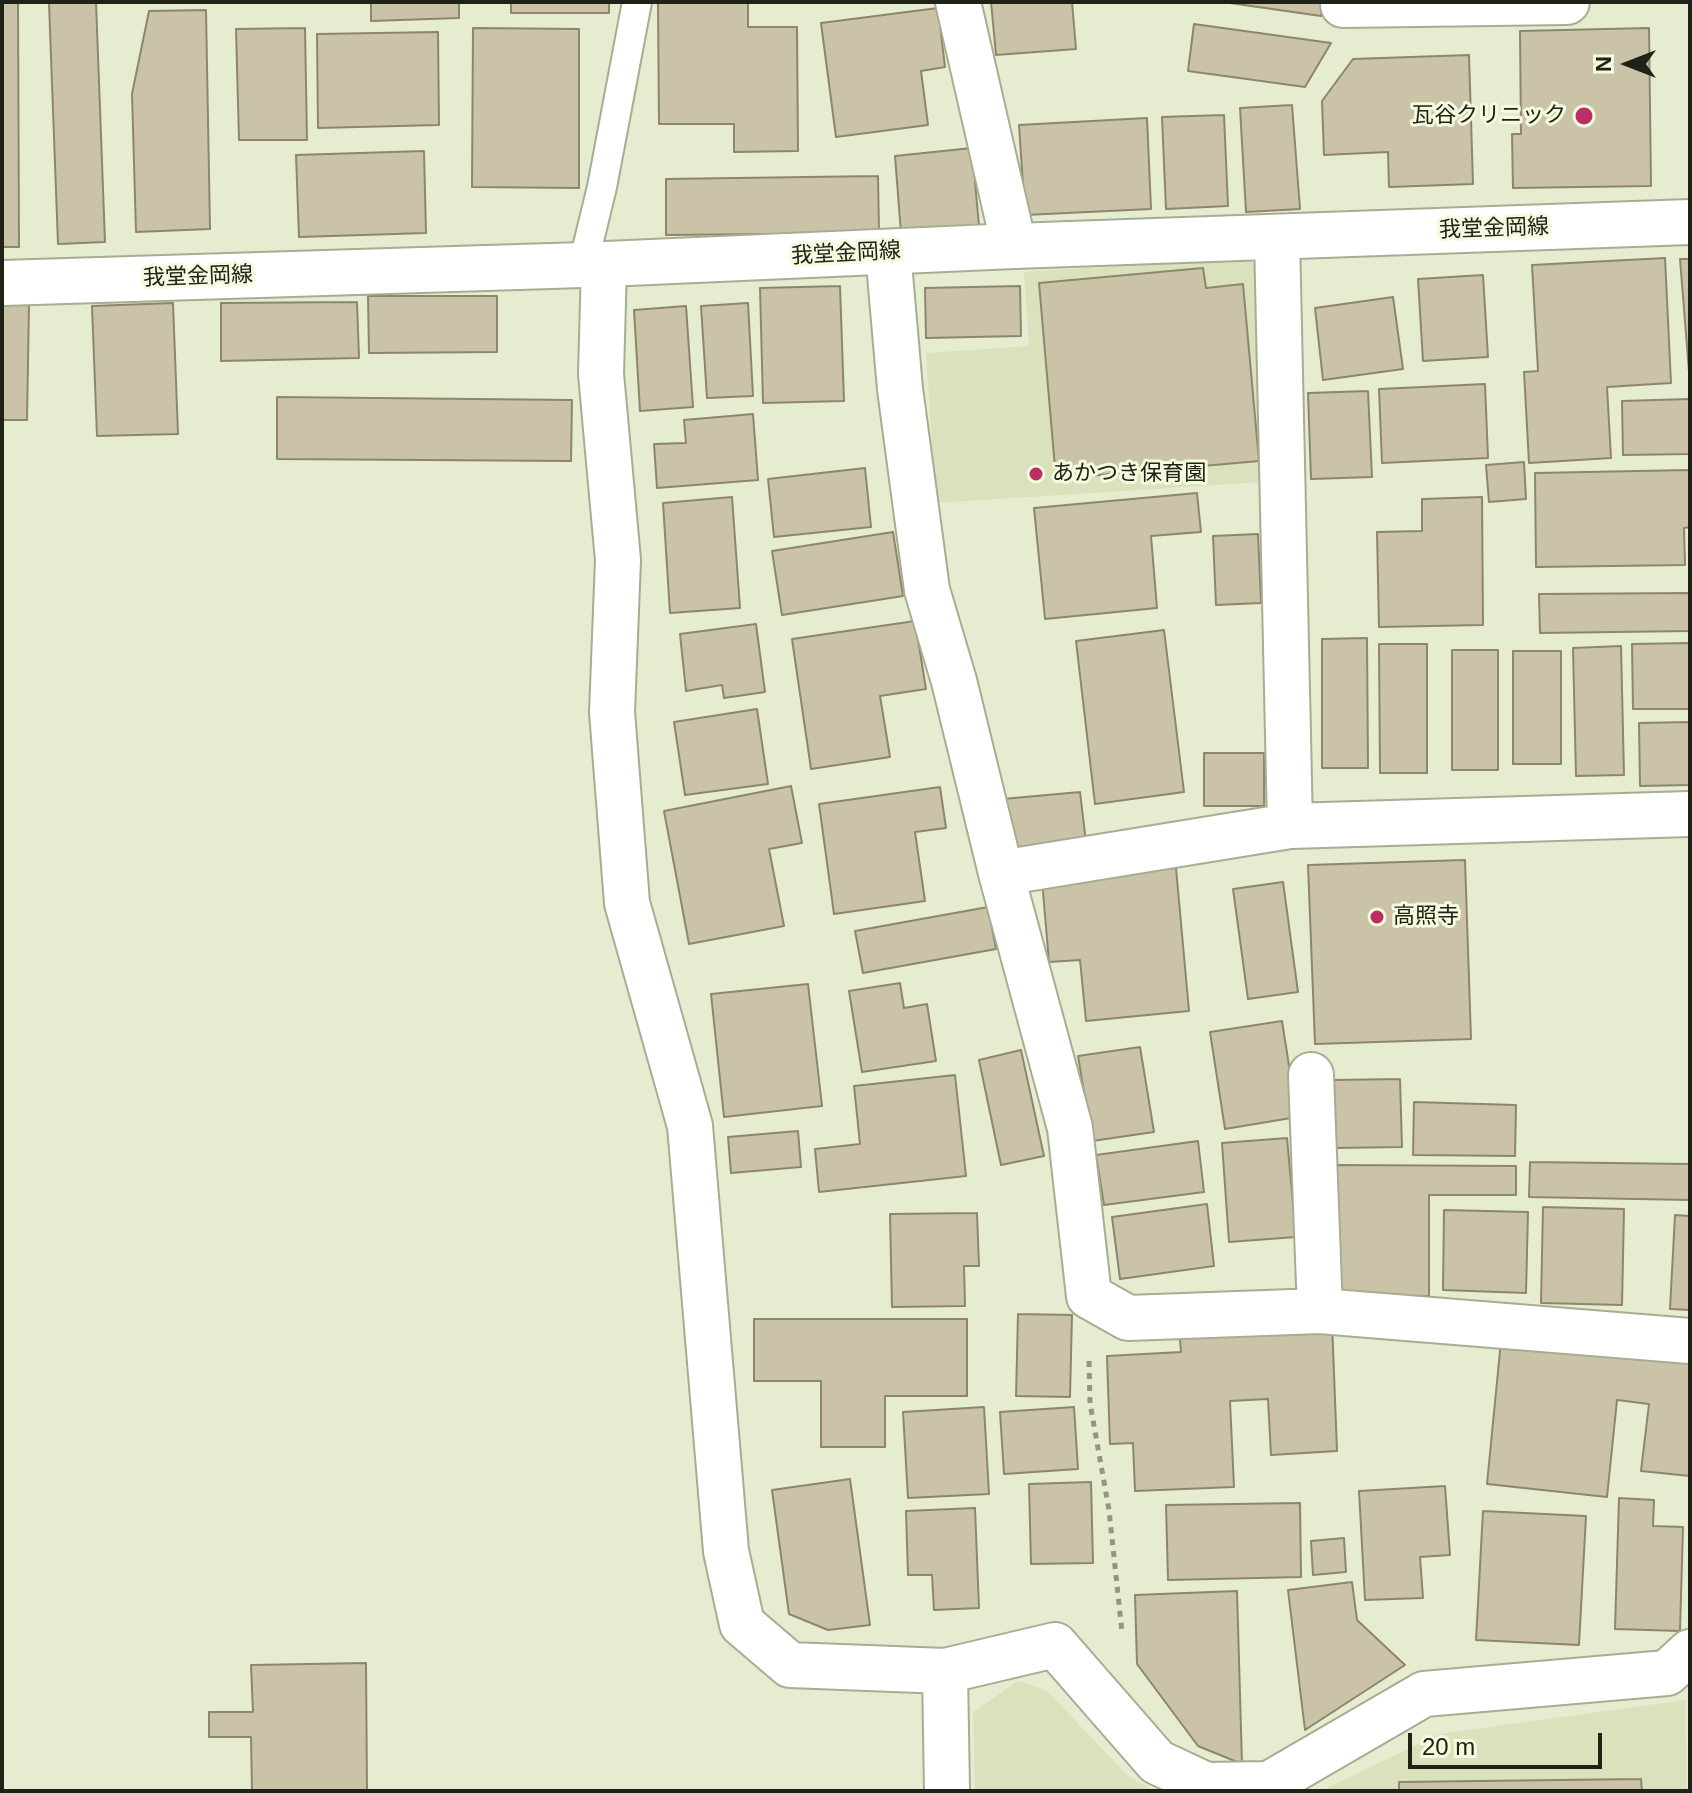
<!DOCTYPE html>
<html>
<head>
<meta charset="utf-8">
<style>
  body { margin:0 }
  #map { position:relative; width:1692px; height:1793px; overflow:hidden; background:#e6ecd0; font-family:Arial,sans-serif }
  canvas { display:block }
  .frame { position:absolute; inset:0; border:4px solid #202218; pointer-events:none }
  .north { position:absolute; left:1588px; top:24px; width:80px; height:80px; -webkit-text-stroke:6px #f3fadd; paint-order:stroke; rotate:270deg; font-size:22px; font-weight:700; line-height:32px; text-align:center; color:#202218 }
  .north::after { content:''; display:block; margin:auto; width:28px; height:36px; background:#202218; clip-path:polygon(50% 0,100% 100%,50% 72%,0 100%) }
  .scale { position:absolute; left:1408px; top:1733px; width:194px; height:36px; box-sizing:border-box; border:4px solid #202218; border-top:0; padding-left:10px; font-size:24px; line-height:28px; white-space:nowrap; color:#202218; -webkit-text-stroke:6px #f3fadd; paint-order:stroke }
</style>
</head>
<body>
<div id="map">
<canvas width="1692" height="1793"></canvas>
<div class="frame"></div>
<div class="north">N</div>
<div class="scale">20 m</div>
</div>
<script>
const ctx = document.querySelector('canvas').getContext('2d');
ctx.lineJoin = 'round';
function paint(path, color) {
  ctx.fillStyle = color;
  ctx.fill(path, 'evenodd');
}
function toPath(rows) {
  const path = new Path2D();
  for (const r of rows) {
    path.moveTo(r[0], r[1]);
    for (let i = 2; i < r.length; i += 2) path.lineTo(r[i], r[i + 1]);
  }
  return path;
}
function strokePath(path, color, width, dash) {
  ctx.strokeStyle = color;
  ctx.lineWidth = width;
  ctx.lineCap = dash ? 'butt' : 'round';
  ctx.setLineDash(dash || []);
  ctx.stroke(path);
}
function drawText(font, color, halo, rows, align = 'center') {
  ctx.font = font + ' Arial,"Noto Sans JP",sans-serif';
  ctx.lineWidth = 6;
  ctx.setLineDash([]);
  ctx.textBaseline = 'middle';
  ctx.strokeStyle = halo;
  ctx.fillStyle = color;
  for (const [text, x, y, turn = 0] of rows) {
    ctx.save();
    ctx.translate(x, y);
    ctx.rotate((+turn || 0) * Math.PI / 180);
    ctx.textAlign = isNaN(turn) ? turn : align;
    if (halo) ctx.strokeText(text, 0, 0);
    ctx.fillText(text, 0, 0);
    ctx.restore();
  }
}
paint(toPath([
  [1263,257,1278,481,936,503,926,353,1029,346,1024,272],
  [1018,1681,1047,1691,1128,1776,1155,1791,975,1791,973,1712],
  [1685,1700,1687,1791,1321,1791,1439,1734]
]), '#d9e1bd');
const building = toPath([
  [2,2,18,2,19,247,2,247,2,2],
  [96,2,105,242,58,244,49,3,96,2],
  [371,2,459,2,459,18,371,21,371,2],
  [511,2,609,2,609,13,511,13,511,2],
  [658,2,748,2,748,27,797,27,798,151,734,152,734,124,659,124,658,2],
  [991,2,1072,2,1076,49,996,55,991,2],
  [1223,2,1323,2,1321,16,1223,2],
  [938,8,945,67,921,71,928,125,836,137,821,23,938,8],
  [206,10,210,229,136,232,132,94,149,11,206,10],
  [1194,24,1331,43,1305,87,1188,71,1194,24],
  [305,28,307,140,239,140,236,29,305,28],
  [473,28,579,29,579,188,472,187,473,28],
  [1649,28,1651,186,1513,188,1512,134,1521,134,1520,31,1649,28],
  [438,32,439,125,318,128,317,34,438,32],
  [1469,55,1473,184,1389,187,1388,152,1324,155,1322,101,1353,59,1469,55],
  [1292,105,1300,209,1246,212,1240,108,1292,105],
  [1224,115,1228,206,1166,209,1162,117,1224,115],
  [1147,118,1151,209,1025,215,1019,125,1147,118],
  [972,148,979,226,901,233,895,156,972,148],
  [424,151,426,233,299,237,296,155,424,151],
  [878,176,879,233,666,235,666,179,878,176],
  [1665,258,1671,383,1607,387,1611,458,1529,463,1524,372,1538,371,1532,265,1665,258],
  [1680,259,1690,259,1690,384,1680,259],
  [1203,268,1206,288,1243,284,1259,461,1056,479,1039,283,1203,268],
  [1483,275,1488,357,1423,361,1418,279,1483,275],
  [840,286,844,401,763,403,760,288,840,286],
  [1020,286,1021,336,926,338,925,288,1020,286],
  [368,296,497,296,497,352,369,353,368,296],
  [1393,297,1403,369,1323,380,1315,308,1393,297],
  [357,302,359,358,221,361,221,303,357,302],
  [173,303,178,434,97,436,92,306,173,303],
  [748,303,753,396,707,398,701,306,748,303],
  [2,304,29,304,27,420,2,420,2,304],
  [686,306,693,407,640,411,634,310,686,306],
  [1485,384,1488,458,1382,463,1379,389,1485,384],
  [1368,391,1372,477,1311,479,1308,393,1368,391],
  [277,397,572,400,571,461,277,459,277,397],
  [1690,399,1690,454,1623,455,1622,401,1690,399],
  [753,414,758,480,657,488,654,444,686,443,684,420,753,414],
  [1524,462,1526,499,1489,502,1486,465,1524,462],
  [865,468,871,527,774,537,768,479,865,468],
  [1690,470,1690,527,1684,528,1685,565,1536,567,1535,473,1690,470],
  [1197,493,1201,532,1151,536,1157,608,1045,619,1034,508,1197,493],
  [732,497,740,608,670,613,663,503,732,497],
  [1482,497,1483,625,1379,627,1377,532,1422,531,1422,499,1482,497],
  [893,532,903,596,782,615,772,551,893,532],
  [1258,534,1261,603,1216,605,1213,536,1258,534],
  [1690,593,1690,631,1540,633,1539,594,1690,593],
  [915,621,926,689,880,696,890,757,811,769,792,639,915,621],
  [756,624,765,692,724,698,722,685,686,691,680,634,756,624],
  [1164,630,1184,792,1095,804,1076,641,1164,630],
  [1367,638,1368,768,1322,768,1322,639,1367,638],
  [1690,643,1690,709,1633,709,1632,644,1690,643],
  [1379,644,1427,644,1427,773,1380,773,1379,644],
  [1621,646,1624,775,1576,776,1573,648,1621,646],
  [1452,650,1498,650,1498,770,1452,770,1452,650],
  [1513,651,1561,651,1561,764,1513,764,1513,651],
  [757,709,768,784,685,795,674,722,757,709],
  [1690,722,1690,785,1640,786,1639,723,1690,722],
  [1204,753,1264,753,1264,806,1204,806,1204,753],
  [791,786,802,843,769,849,784,926,689,944,664,811,791,786],
  [940,787,946,828,915,832,925,901,834,914,819,804,940,787],
  [1080,792,1086,842,1009,850,1003,799,1080,792],
  [1465,860,1471,1039,1315,1044,1308,865,1465,860],
  [1176,868,1189,1011,1086,1021,1080,960,1049,962,1042,880,1176,868],
  [1283,882,1298,992,1248,999,1233,889,1283,882],
  [988,907,996,949,863,973,855,931,988,907],
  [900,983,904,1008,927,1004,936,1061,862,1072,849,991,900,983],
  [808,984,822,1106,724,1117,711,994,808,984],
  [1282,1021,1297,1117,1225,1129,1210,1032,1282,1021],
  [1140,1047,1154,1132,1092,1141,1078,1056,1140,1047],
  [1021,1050,1044,1156,1001,1165,979,1060,1021,1050],
  [955,1075,966,1176,819,1192,815,1149,860,1144,854,1086,955,1075],
  [1400,1079,1402,1147,1335,1148,1334,1080,1400,1079],
  [1414,1102,1516,1105,1515,1156,1413,1155,1414,1102],
  [798,1131,801,1167,731,1173,728,1137,798,1131],
  [1287,1138,1296,1237,1229,1242,1222,1143,1287,1138],
  [1198,1141,1204,1192,1104,1205,1096,1155,1198,1141],
  [1530,1162,1690,1164,1690,1200,1529,1197,1530,1162],
  [1336,1165,1516,1166,1516,1195,1429,1195,1429,1296,1336,1295,1336,1165],
  [1207,1204,1214,1266,1120,1279,1112,1217,1207,1204],
  [1543,1207,1624,1209,1622,1305,1541,1303,1543,1207],
  [1444,1210,1528,1212,1526,1293,1443,1290,1444,1210],
  [977,1213,979,1266,964,1266,965,1306,892,1307,890,1214,977,1213],
  [1675,1215,1690,1216,1690,1310,1670,1309,1675,1215],
  [1018,1314,1072,1315,1070,1397,1016,1396,1018,1314],
  [754,1319,967,1319,967,1396,885,1396,885,1447,821,1447,821,1381,754,1381,754,1319],
  [1332,1322,1337,1451,1271,1455,1268,1399,1230,1401,1234,1487,1135,1491,1133,1443,1110,1444,1107,1356,1181,1352,1179,1330,1332,1322],
  [1501,1341,1690,1360,1690,1476,1641,1471,1649,1404,1617,1400,1607,1497,1487,1484,1501,1341],
  [984,1407,989,1494,908,1498,903,1412,984,1407],
  [1074,1407,1078,1469,1004,1474,1000,1412,1074,1407],
  [850,1479,870,1625,828,1630,789,1614,772,1490,850,1479],
  [1091,1482,1093,1563,1031,1564,1029,1484,1091,1482],
  [1445,1486,1450,1555,1420,1557,1423,1598,1365,1600,1359,1491,1445,1486],
  [1619,1498,1654,1500,1653,1526,1683,1527,1680,1631,1615,1629,1619,1498],
  [1300,1503,1301,1577,1168,1580,1166,1505,1300,1503],
  [975,1508,979,1608,934,1610,932,1575,908,1575,906,1511,975,1508],
  [1483,1511,1586,1516,1579,1645,1476,1640,1483,1511],
  [1344,1538,1346,1572,1313,1575,1311,1541,1344,1538],
  [1352,1582,1357,1620,1405,1665,1305,1730,1288,1590,1352,1582],
  [1237,1591,1242,1764,1198,1746,1137,1664,1135,1595,1237,1591],
  [366,1663,367,1791,252,1791,251,1737,209,1737,209,1712,253,1712,251,1665,366,1663],
  [1641,1779,1642,1791,1399,1791,1399,1782,1641,1779]
]);
paint(building, '#cbc3a8');
strokePath(building, '#8d866c', 2);
const service = toPath([
  [583,265,602,187,637,2]
]);
const minor = toPath([
  [958,2,1014,246],
  [1343,2,1343,5,1567,2],
  [1277,237,1290,826],
  [888,252,900,389,927,590,954,681,1001,873,1070,1128,1089,1296,1128,1318,1320,1311,1690,1341],
  [604,265,601,374,618,560,612,712,627,903,690,1126,726,1551,742,1624,790,1665,945,1671],
  [1001,873,1290,826,1690,814],
  [1311,1075,1320,1311],
  [947,1791,945,1671,1055,1645,1157,1762,1206,1785,1269,1784,1424,1694,1667,1673,1690,1652]
]);
const secondary = toPath([
  [2,283,583,265,1014,246,1690,222]
]);
strokePath(service, '#a7ad92', 32);
strokePath(minor, '#a7ad92', 48);
strokePath(secondary, '#a7ad92', 48);
strokePath(toPath([
  [1089,1361,1090,1403,1109,1510,1122,1632]
]), '#919581', 5, [6, 6]);
strokePath(service, '#fff', 28);
strokePath(minor, '#fff', 44);
strokePath(secondary, '#fff', 44);
for (const [x, y, r, color] of [
  [1584,116,10,"#ba2e64"],
  [1036,474,8,"#ba2e64"],
  [1377,917,8,"#ba2e64"]
]) {
  const dot = new Path2D();
  dot.arc(x, y, r, 0, 2 * Math.PI);
  ctx.fillStyle = color;
  ctx.fill(dot);
  strokePath(dot, '#f3fadd', 3);
}
drawText('22px', '#202218', '#f3fadd', [
  ["瓦谷クリニック",1566,116,"right"],
  ["あかつき保育園",1052,474],
  ["高照寺",1393,917]
], 'left');
drawText('22px', '#202218', '#f3fadd', [
  ["我堂金岡線",1494,229,-2],
  ["我堂金岡線",846,254,-3],
  ["我堂金岡線",198,277,-2]
]);
</script>
</body>
</html>
